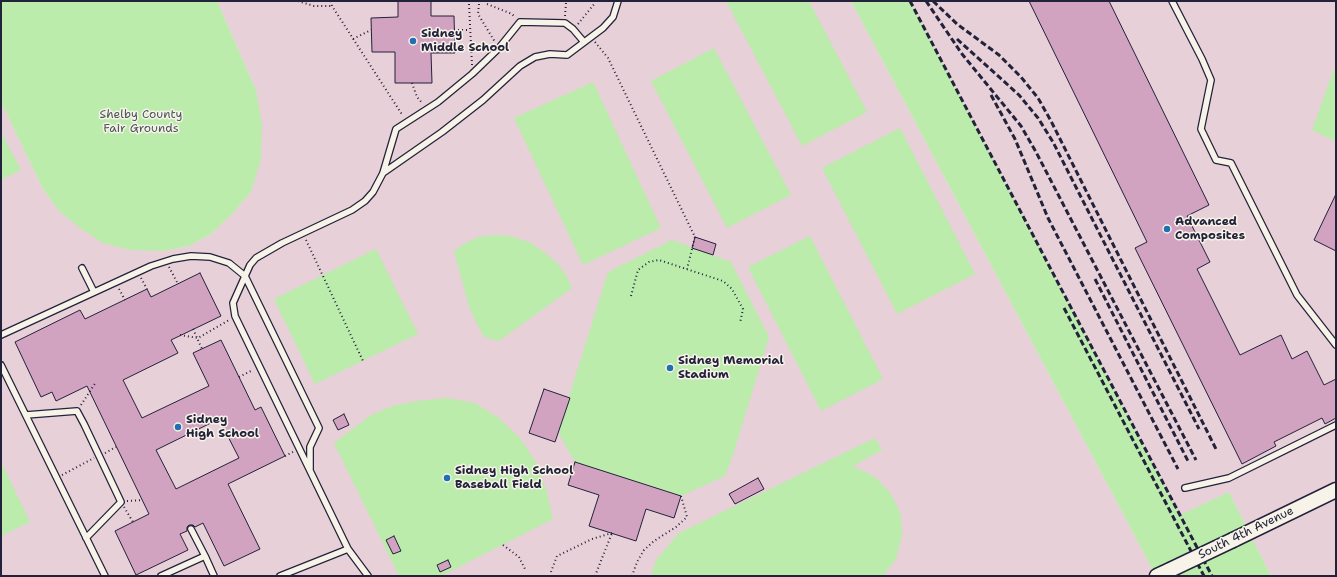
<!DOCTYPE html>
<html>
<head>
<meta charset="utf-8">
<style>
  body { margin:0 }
  #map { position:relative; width:1337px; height:577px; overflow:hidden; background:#f0e3e0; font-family:"Shantell Sans",sans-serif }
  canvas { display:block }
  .frame { position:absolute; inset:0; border:2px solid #22223b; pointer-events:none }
</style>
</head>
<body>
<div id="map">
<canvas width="1337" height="577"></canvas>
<div class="frame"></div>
</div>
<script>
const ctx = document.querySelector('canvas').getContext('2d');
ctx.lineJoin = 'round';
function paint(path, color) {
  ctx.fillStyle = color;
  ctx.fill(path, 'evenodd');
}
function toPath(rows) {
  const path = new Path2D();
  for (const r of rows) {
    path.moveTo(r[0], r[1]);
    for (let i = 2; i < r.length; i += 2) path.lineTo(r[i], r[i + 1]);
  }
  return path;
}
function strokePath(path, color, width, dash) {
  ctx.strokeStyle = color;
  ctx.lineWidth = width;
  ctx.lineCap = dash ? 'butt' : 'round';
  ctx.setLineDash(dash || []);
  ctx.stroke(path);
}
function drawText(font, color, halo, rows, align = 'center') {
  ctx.font = font + ' "Shantell Sans",sans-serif';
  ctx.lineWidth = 3;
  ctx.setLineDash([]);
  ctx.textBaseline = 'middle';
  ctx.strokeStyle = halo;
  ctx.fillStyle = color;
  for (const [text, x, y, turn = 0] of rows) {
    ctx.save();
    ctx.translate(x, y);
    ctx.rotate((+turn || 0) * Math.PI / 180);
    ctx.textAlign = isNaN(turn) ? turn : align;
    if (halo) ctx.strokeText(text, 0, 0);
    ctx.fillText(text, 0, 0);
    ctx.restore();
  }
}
paint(toPath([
  [217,1,851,1,1156,576,1,576,1,102,43,189,59,211,164,251,189,246,211,234,233,213,251,192,256,90],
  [910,1,1336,1,1336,63,1313,130,1336,142,1336,576,1271,576,1229,492,1180,516]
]), '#e7d0d7');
paint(toPath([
  [1,1,217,1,256,90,262,124,261,159,251,192,233,213,211,234,189,246,164,251,131,250,103,243,80,228,59,211,43,189,1,102],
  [726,1,809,1,867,112,802,146],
  [851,1,910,1,1180,515,1229,492,1271,576,1156,576],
  [714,48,791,195,727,228,651,81],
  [1336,63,1336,142,1312,130],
  [593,82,661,228,583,265,514,118],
  [900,128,975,274,897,314,822,168],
  [1,132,21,170,1,180],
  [495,235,511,236,529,242,544,252,557,263,566,275,572,288,499,341,484,337,470,310,454,251,462,245,478,237],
  [810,236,883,379,821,411,748,267],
  [672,240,731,262,769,337,733,455,725,476,681,496,674,518,646,509,636,541,589,526,599,495,575,462,558,432,608,272],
  [376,249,418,334,315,384,274,299],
  [447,398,475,403,499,418,520,438,537,464,547,492,553,519,441,576,399,576,334,443,371,415,392,406,417,401],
  [875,438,882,450,853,466,875,477,888,490,897,505,901,517,902,535,896,559,883,576,651,576,656,560,679,533],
  [1,462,30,522,1,536]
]), '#bbecab');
const building = toPath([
  [398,1,431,1,431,16,454,16,455,53,431,53,432,83,395,83,395,52,372,52,371,18,398,17,398,1],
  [1029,1,1109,1,1209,205,1187,216,1210,262,1197,269,1240,355,1281,335,1292,359,1307,351,1324,385,1336,379,1336,418,1325,424,1322,418,1274,442,1276,446,1242,464,1135,248,1147,242,1029,1],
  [1336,194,1336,251,1314,240,1336,194],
  [695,237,716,244,713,255,692,248,695,237],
  [200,273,221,316,171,340,178,353,123,380,142,418,209,386,193,353,221,340,255,410,261,407,285,456,228,484,260,549,224,566,203,523,195,527,193,525,189,525,187,527,187,531,180,534,188,550,136,575,115,531,149,514,87,386,56,401,52,392,41,397,15,342,80,310,85,319,147,289,151,297,200,273],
  [219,419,239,458,176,489,156,450,219,419],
  [544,389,570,398,555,442,529,433,544,389],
  [344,414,349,425,338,430,333,420,344,414],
  [575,462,681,496,674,518,646,509,636,541,589,526,599,495,568,485,575,462],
  [758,478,764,489,735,504,729,494,758,478],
  [394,536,401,551,393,554,386,540,394,536],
  [448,560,451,567,440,572,437,565,448,560]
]);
paint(building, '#d2a2c1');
strokePath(building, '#22223b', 1);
const service = toPath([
  [1172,1,1202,59,1211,80,1201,129,1216,160,1231,163,1297,295,1336,345],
  [383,173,442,132,483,100,520,66,535,57,550,54,567,55,603,28,613,17,618,1],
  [82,268,94,292],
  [1,335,151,266,173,259,191,256,210,257,229,263,245,276,319,428,310,447,310,469],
  [1,365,105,576],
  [26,415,77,411,84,424,121,502,86,538],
  [1185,488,1229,478,1336,425],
  [191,529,205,556],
  [161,576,205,556,214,576],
  [280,576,348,549],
  [368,576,348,549,235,316,233,303,250,265,256,258,282,243,352,210,365,201,373,192,383,173,396,129,438,102,472,74,499,48,520,22,565,23,573,29,584,42]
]);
const tertiary = toPath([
  [1233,540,1336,490],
  [1157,576,1170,570]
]);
strokePath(service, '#22223b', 8);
strokePath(tertiary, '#22223b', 17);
strokePath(toPath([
  [298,1,314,6,332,6],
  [331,1,332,6,403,116],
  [469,4,472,65],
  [479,4,478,14,495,42],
  [487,4,512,14,515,17],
  [565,16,566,3],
  [578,24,595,3],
  [454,30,470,30],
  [353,39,371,30],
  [595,42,608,58,695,237,687,269],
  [412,83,417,97,422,103],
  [306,240,363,361],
  [169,267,178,284],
  [141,278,147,289],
  [119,289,125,300],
  [631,296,638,270,649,262,659,260,723,281,732,289,743,309,740,323],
  [193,329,202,349],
  [180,335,198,338,229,320],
  [239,377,253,370],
  [81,405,96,382],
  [105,453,116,447],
  [285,456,293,452],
  [62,475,94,458],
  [127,501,142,500],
  [124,507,133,522],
  [503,545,519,557,525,569],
  [551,572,557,556,592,539,612,533],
  [595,576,612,533],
  [632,576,637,562,644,550,654,541,676,527,687,517,681,496]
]), '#22223b', 2, [1, 3]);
strokePath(service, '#f7f3e8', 5.5);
strokePath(tertiary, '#f7f3e8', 14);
strokePath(toPath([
  [910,1,1212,576],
  [926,1,962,54,1021,126,1036,152,1196,460],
  [933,1,957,24,999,55,1021,77,1038,98,1051,121,1217,451],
  [957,39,1019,95,1038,118,1053,142,1199,429],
  [991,95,1015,139,1048,218,1178,469],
  [1095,279,1189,463],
  [1064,308,1204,576]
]), '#22223b', 3, [6, 3]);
const tertiaryBridge = toPath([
  [1170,570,1233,540]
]);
strokePath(tertiaryBridge, '#22223b', 17, []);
strokePath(tertiaryBridge, '#f7f3e8', 14);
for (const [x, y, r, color] of [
  [413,41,4,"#1f6fb2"],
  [1167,229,4,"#1f6fb2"],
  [670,368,4,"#1f6fb2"],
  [178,427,4,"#1f6fb2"],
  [447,478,4,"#1f6fb2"]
]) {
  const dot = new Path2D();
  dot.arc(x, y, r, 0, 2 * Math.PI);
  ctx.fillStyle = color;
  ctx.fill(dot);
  strokePath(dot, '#f7f3e8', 1.5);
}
drawText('bold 12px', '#22223b', '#f7f3e8', [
  ["Sidney",421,34],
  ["Middle School",421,48],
  ["Advanced",1175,222],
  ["Composites",1175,236],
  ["Sidney Memorial",678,361],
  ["Stadium",678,375],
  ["Sidney",186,420],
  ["High School",186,434],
  ["Sidney High School",455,471],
  ["Baseball Field",455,485]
], 'left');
drawText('12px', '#485457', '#f7f3e8', [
  ["Shelby County",141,115],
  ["Fair Grounds",141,129]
]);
drawText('12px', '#22223b', '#f7f3e8', [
  ["South 4th Avenue",1246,533,-26]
]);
</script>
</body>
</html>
